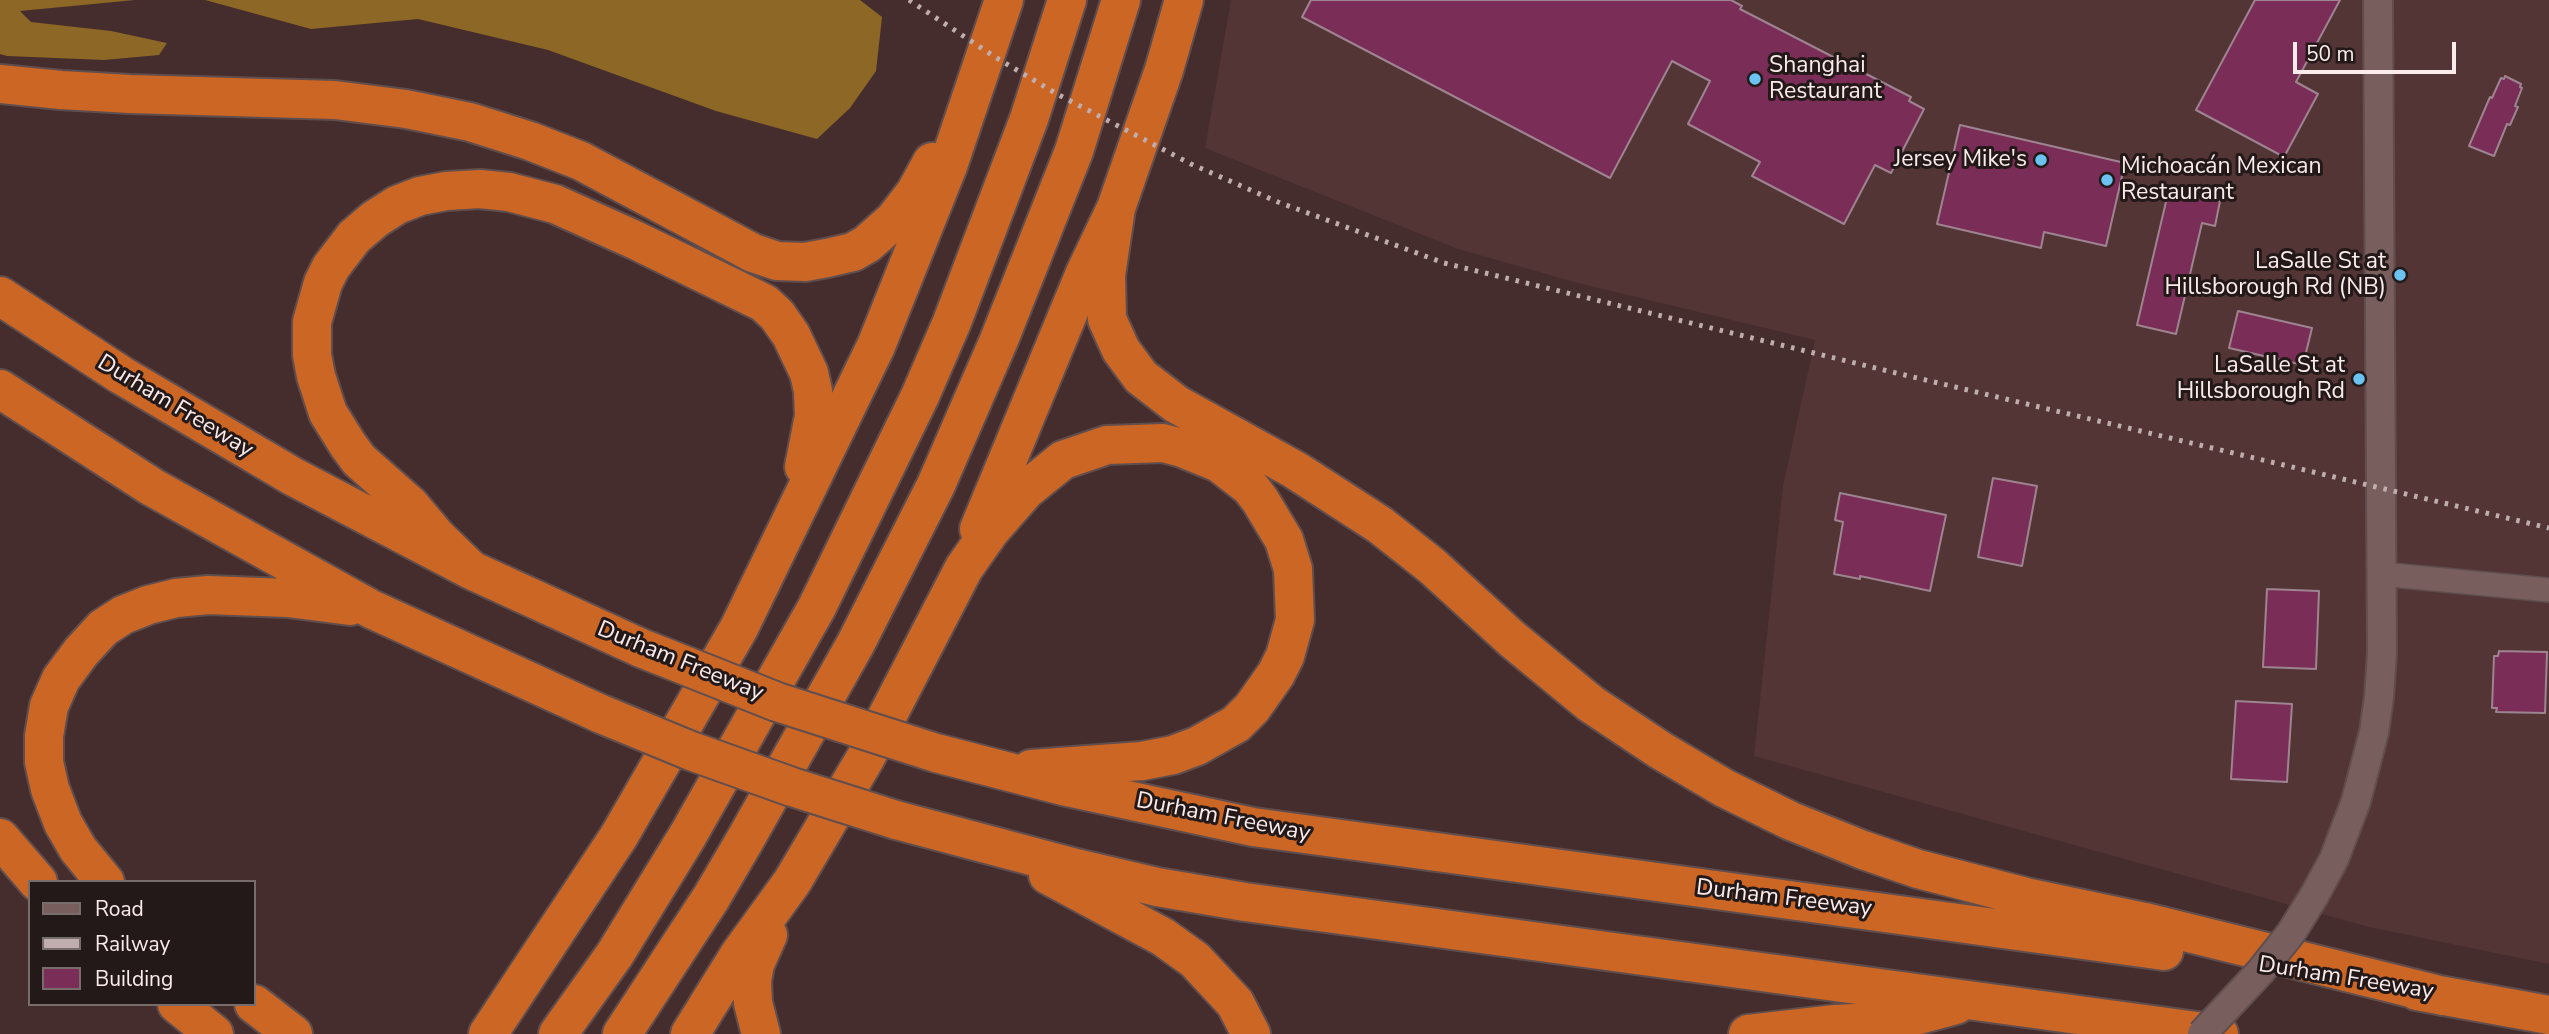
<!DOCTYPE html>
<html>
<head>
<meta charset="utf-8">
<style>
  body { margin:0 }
  #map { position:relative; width:2549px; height:1034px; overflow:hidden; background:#452d2d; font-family:"Nunito Sans",sans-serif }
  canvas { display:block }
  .legend { position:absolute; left:28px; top:880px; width:228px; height:126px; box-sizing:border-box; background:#231918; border:2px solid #796d6c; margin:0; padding:9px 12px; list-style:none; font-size:21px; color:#fbebeb }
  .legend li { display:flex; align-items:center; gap:14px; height:35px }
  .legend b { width:35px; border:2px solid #796d6c }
  .scale { position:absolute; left:2293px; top:42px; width:163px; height:32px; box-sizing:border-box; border:4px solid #fbebeb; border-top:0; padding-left:9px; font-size:21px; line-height:24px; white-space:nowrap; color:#fbebeb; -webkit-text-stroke:5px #231918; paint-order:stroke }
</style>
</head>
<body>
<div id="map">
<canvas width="2549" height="1034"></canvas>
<ul class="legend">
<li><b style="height:9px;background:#795e5e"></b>Road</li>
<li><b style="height:9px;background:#c0aeae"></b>Railway</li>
<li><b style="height:19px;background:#7a2d57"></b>Building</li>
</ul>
<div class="scale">50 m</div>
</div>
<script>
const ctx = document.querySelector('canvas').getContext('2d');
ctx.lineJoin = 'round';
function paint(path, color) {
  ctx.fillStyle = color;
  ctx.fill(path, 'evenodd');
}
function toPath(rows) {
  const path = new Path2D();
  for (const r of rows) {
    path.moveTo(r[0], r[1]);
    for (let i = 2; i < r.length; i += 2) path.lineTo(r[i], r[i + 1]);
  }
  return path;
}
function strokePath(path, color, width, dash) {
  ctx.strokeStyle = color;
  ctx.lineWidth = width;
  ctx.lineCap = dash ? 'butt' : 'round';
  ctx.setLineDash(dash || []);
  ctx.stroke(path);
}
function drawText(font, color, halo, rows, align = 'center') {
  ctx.font = font + ' "Nunito Sans",sans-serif';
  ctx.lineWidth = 6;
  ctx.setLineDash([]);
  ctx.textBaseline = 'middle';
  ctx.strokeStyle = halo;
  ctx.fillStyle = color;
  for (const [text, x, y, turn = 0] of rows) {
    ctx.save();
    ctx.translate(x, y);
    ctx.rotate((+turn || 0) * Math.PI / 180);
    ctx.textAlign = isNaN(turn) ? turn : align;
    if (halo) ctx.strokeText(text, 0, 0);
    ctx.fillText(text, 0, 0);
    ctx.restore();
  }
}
paint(toPath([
  [1231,0,2549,0,2549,964,2369,927,1754,756,1783,486,1815,340,1578,283,1458,249,1205,148]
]), '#533535');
paint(toPath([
  [0,0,135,0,20,11,31,22,111,31,167,43,159,55,104,60,7,56,0,54],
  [205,0,860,0,882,17,876,71,850,108,817,139,716,111,548,50,418,19,311,29]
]), '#8c6725');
const building = toPath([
  [1311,0,1731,0,1742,6,1740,9,1911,97,1909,101,1924,109,1891,173,1875,165,1844,224,1752,176,1760,162,1688,124,1710,81,1672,61,1610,178,1302,17,1311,0],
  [2255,0,2340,0,2296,82,2318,94,2284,157,2196,110,2255,0],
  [2505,76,2521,84,2520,87,2522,88,2515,106,2518,107,2510,125,2507,124,2494,156,2469,146,2490,97,2492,98,2501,78,2504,79,2505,76],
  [1960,125,2125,163,2106,246,2044,232,2041,248,1937,224,1960,125],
  [2169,189,2220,201,2215,226,2202,223,2176,334,2137,325,2169,189],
  [2238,311,2312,328,2303,365,2229,348,2238,311],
  [1993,478,2037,486,2022,566,1978,557,1993,478],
  [1840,493,1946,515,1930,591,1860,576,1860,579,1834,574,1843,522,1835,520,1840,493],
  [2267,589,2319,591,2316,669,2263,667,2267,589],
  [2499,651,2547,652,2545,713,2496,712,2497,708,2492,708,2494,656,2498,656,2499,651],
  [2236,701,2292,704,2287,782,2231,779,2236,701]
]);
paint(building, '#7a2d57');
strokePath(building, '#9e8490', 2);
const minor = toPath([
  [2381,574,2549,590]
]);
const tertiary = toPath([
  [2314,896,2334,859,2356,801,2374,732,2379,697,2382,653,2378,0]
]);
const motorway = toPath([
  [0,84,61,90,130,94,335,100,406,109,470,122,530,141,581,161,753,253,777,261,805,262,827,258,853,252,867,244,894,220,915,193,932,162],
  [1116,208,1106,275,1107,319,1121,350,1141,377,1176,404,1295,470,1380,525,1432,566,1512,639,1591,704,1660,750,1724,788,1791,821,1863,850,1918,869,2026,897,2145,922,2443,996],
  [0,296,121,375,292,476,471,570,641,648],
  [0,389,152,487,371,609,601,714],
  [979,529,1085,273,1116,208,1164,70,1184,0],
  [471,570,437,537,410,505,359,460,348,445,328,413,316,376,312,355,312,322,323,283,331,267,354,237,375,219,397,205,420,196,446,191,480,189,509,192,555,204,635,240,764,303,777,315,791,335,809,373,813,391,814,416,804,467],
  [936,753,1067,787,1253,827,2164,951],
  [896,820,1076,868,1157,887,1245,902,2219,1034],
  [0,838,38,882],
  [1048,875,1163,937,1195,960,1235,1003,1251,1034],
  [105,882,78,849,63,823,50,789,44,762,44,736,49,706,61,679,81,652,103,628,123,615,148,605,176,598,208,595,288,598,350,606],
  [2417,991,2549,1015],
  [177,1004,214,1034],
  [254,1004,293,1034],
  [488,1034,619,836,739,628,876,346,948,166,1004,0],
  [558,1034,615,954,688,835,817,607,920,396,952,322,1029,119,1067,0],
  [622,1034,711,898,745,840,856,643,936,485,999,340,1074,151,1121,0],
  [690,1034,739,955,792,882,866,757,964,568,990,531,1026,490,1063,460,1107,445,1163,443,1182,448,1219,463,1250,487,1260,500,1284,540,1293,569,1295,620,1285,656,1276,674,1252,708,1236,724,1197,746,1173,755,1142,761,1031,769],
  [761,1034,753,1003,752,981,755,964,768,935],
  [1748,1034,1835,1024,1896,1021,1956,1005]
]);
strokePath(minor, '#604d4d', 26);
strokePath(tertiary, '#604d4d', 32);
strokePath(motorway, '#604d4d', 42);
strokePath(minor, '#795e5e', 23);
strokePath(tertiary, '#795e5e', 28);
strokePath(motorway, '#cc6625', 38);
strokePath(toPath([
  [909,0,995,57,1057,94,1191,164,1278,202,1444,263,1892,372,2549,528]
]), '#c0aeae', 5, [3.5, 7]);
const tertiaryBridge = toPath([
  [2202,1034,2260,972,2291,933,2314,896]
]);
const motorwayBridge = toPath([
  [641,648,777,702,936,753],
  [601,714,691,751,792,787,896,820]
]);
strokePath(tertiaryBridge, '#604d4d', 32, []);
strokePath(motorwayBridge, '#604d4d', 42, []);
strokePath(tertiaryBridge, '#795e5e', 28);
strokePath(motorwayBridge, '#cc6625', 38);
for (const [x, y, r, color] of [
  [1755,79,7,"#6ac3f1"],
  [2041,160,7,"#6ac3f1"],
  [2107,180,7,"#6ac3f1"],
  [2400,275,7,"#6ac3f1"],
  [2359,379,7,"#6ac3f1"]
]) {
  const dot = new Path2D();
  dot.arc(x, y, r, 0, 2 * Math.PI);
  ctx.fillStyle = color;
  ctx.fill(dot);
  strokePath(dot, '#231918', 2.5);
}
drawText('23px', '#fbebeb', '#231918', [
  ["Shanghai",1769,66,"left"],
  ["Restaurant",1769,92,"left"],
  ["Jersey Mike's",2027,160],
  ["Michoacán Mexican",2121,167,"left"],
  ["Restaurant",2121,193,"left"],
  ["LaSalle St at",2386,262],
  ["Hillsborough Rd (NB)",2386,288],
  ["LaSalle St at",2345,366],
  ["Hillsborough Rd",2345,392]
], 'right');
drawText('23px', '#fbebeb', '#231918', [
  ["Durham Freeway",175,407,31],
  ["Durham Freeway",680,662,22],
  ["Durham Freeway",1223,818,11],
  ["Durham Freeway",1784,899,7],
  ["Durham Freeway",2346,979,9]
]);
</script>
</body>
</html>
